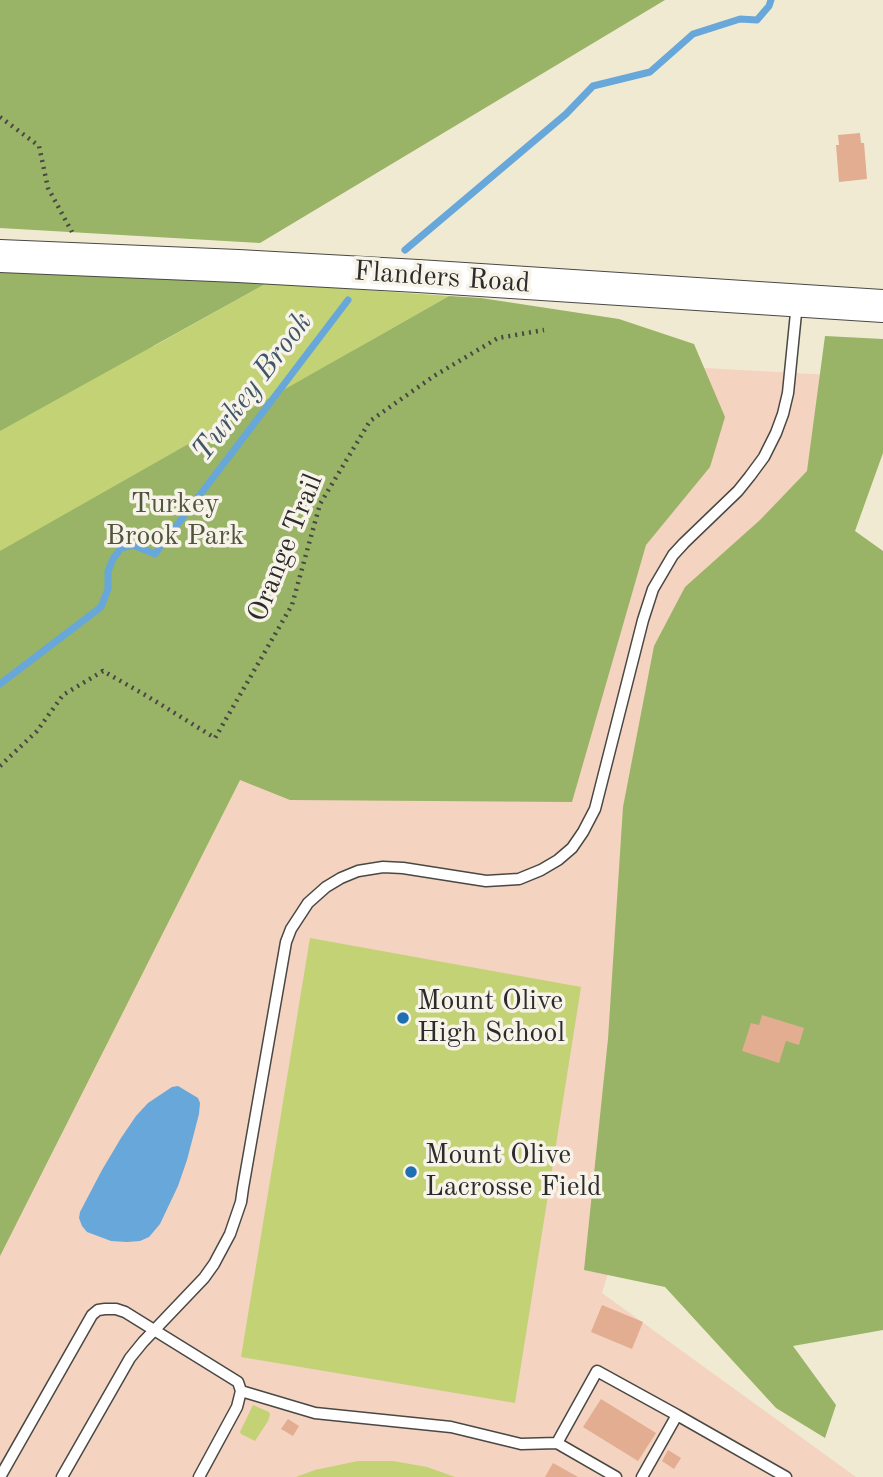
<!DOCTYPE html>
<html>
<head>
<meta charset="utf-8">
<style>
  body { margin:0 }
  canvas { display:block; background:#f0ead3 }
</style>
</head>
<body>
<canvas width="883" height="1477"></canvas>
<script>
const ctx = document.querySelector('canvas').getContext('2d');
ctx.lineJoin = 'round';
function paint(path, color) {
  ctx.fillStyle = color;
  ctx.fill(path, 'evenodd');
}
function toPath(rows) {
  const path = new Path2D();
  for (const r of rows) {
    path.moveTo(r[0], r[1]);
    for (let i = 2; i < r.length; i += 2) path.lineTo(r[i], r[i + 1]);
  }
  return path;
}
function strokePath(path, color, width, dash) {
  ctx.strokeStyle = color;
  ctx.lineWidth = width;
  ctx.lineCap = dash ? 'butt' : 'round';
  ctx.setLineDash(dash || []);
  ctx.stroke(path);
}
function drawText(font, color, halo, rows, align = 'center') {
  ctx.font = font + ' "Old Standard TT",serif';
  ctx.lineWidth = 7;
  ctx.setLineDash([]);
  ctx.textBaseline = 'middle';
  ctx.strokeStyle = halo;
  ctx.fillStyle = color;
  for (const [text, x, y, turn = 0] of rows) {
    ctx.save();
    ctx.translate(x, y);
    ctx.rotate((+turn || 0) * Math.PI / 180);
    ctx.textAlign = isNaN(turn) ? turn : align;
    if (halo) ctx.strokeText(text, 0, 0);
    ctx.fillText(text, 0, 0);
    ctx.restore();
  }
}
paint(toPath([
  [455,354,883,378,602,1293,856,1477,0,1477,0,1256]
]), '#f4d3c1');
paint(toPath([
  [267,283,449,296,354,350,455,354,0,1256,0,342,154,346],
  [310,938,581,987,515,1403,241,1357],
  [253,1405,269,1412,270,1415,268,1421,255,1441,241,1434,240,1432],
  [358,1461,393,1461,427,1467,455,1477,296,1477,315,1470]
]), '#c2d275');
paint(toPath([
  [0,0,665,0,260,243,0,228],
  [0,272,267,283,0,431],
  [449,296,481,298,619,319,694,344,725,417,710,467,646,545,572,802,290,800,240,780,0,1256,0,551],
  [825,336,883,339,883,453,855,531,883,551,883,1330,793,1346,836,1405,825,1438,776,1408,665,1287,584,1270,608,1039,623,807,654,646,685,587,760,520,807,471]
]), '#99b466');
paint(toPath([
  [178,1086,198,1098,200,1103,199,1114,187,1160,178,1186,160,1224,149,1237,140,1241,127,1242,111,1241,87,1232,82,1226,79,1218,80,1212,102,1170,121,1138,136,1116,148,1103,172,1087]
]), '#67a7da');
strokePath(toPath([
  [405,250,566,114,593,86,650,72,693,34,740,19,757,20,769,6,771,0],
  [0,684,101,607,108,589,108,571,113,559,121,548,133,545,155,554,348,300]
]), '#67a7da', 7);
paint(toPath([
  [860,133,861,143,864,143,867,179,839,182,836,145,839,145,838,135],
  [762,1015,804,1028,799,1045,786,1041,779,1063,742,1051,751,1023,759,1025],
  [602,1305,643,1322,632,1349,591,1332],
  [601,1399,656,1433,638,1461,583,1427],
  [288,1419,299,1426,293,1436,281,1429],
  [668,1450,681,1458,674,1469,662,1461],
  [553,1463,578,1477,545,1477]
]), '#e2ad90');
const service = toPath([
  [241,1391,315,1413,451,1427,521,1444,557,1443,616,1477],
  [677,1415,786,1477],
  [557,1443,597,1371,677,1415,642,1477],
  [0,1477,92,1315,98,1310,105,1309,116,1309,125,1312,238,1382,241,1391,237,1407,199,1477],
  [62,1477,130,1358,143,1342,204,1278,214,1264,230,1234,241,1202,243,1188,286,942,291,929,308,903,326,887,341,878,358,871,383,867,403,868,486,881,519,879,541,870,558,860,572,848,583,832,595,809,643,620,653,589,673,555,684,543,738,491,750,476,764,457,776,433,783,414,788,393,797,303]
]);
const secondary = toPath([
  [0,256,238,266,418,276,883,306]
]);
strokePath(service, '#494844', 13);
strokePath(secondary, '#494844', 34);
strokePath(toPath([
  [0,117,39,146,48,188,72,232],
  [0,766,37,731,63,695,103,671,147,696,215,738,292,605,320,504,370,421,434,376,498,338,544,330]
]), '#494844', 4.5, [2, 5]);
strokePath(service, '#fff', 10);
strokePath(secondary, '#fff', 32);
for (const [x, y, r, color] of [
  [403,1018,7,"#1f6fb2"],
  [411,1172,7,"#1f6fb2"]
]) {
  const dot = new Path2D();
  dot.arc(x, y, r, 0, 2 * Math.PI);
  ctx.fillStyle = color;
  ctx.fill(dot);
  strokePath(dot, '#f7f3e8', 2.5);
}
drawText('28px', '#2b2b2b', '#f7f3e8', [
  ["Flanders Road",442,278,4],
  ["Orange Trail",286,548,-68]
]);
drawText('28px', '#51553e', '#f7f3e8', [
  ["Turkey",175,505],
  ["Brook Park",175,537]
]);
drawText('28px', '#2b2b2b', '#f7f3e8', [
  ["Mount Olive",417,1002],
  ["High School",417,1034],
  ["Mount Olive",425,1156],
  ["Lacrosse Field",425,1188]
], 'left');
drawText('italic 30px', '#405668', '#f7f3e8', [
  ["Turkey Brook",253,387,-53]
]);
</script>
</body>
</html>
